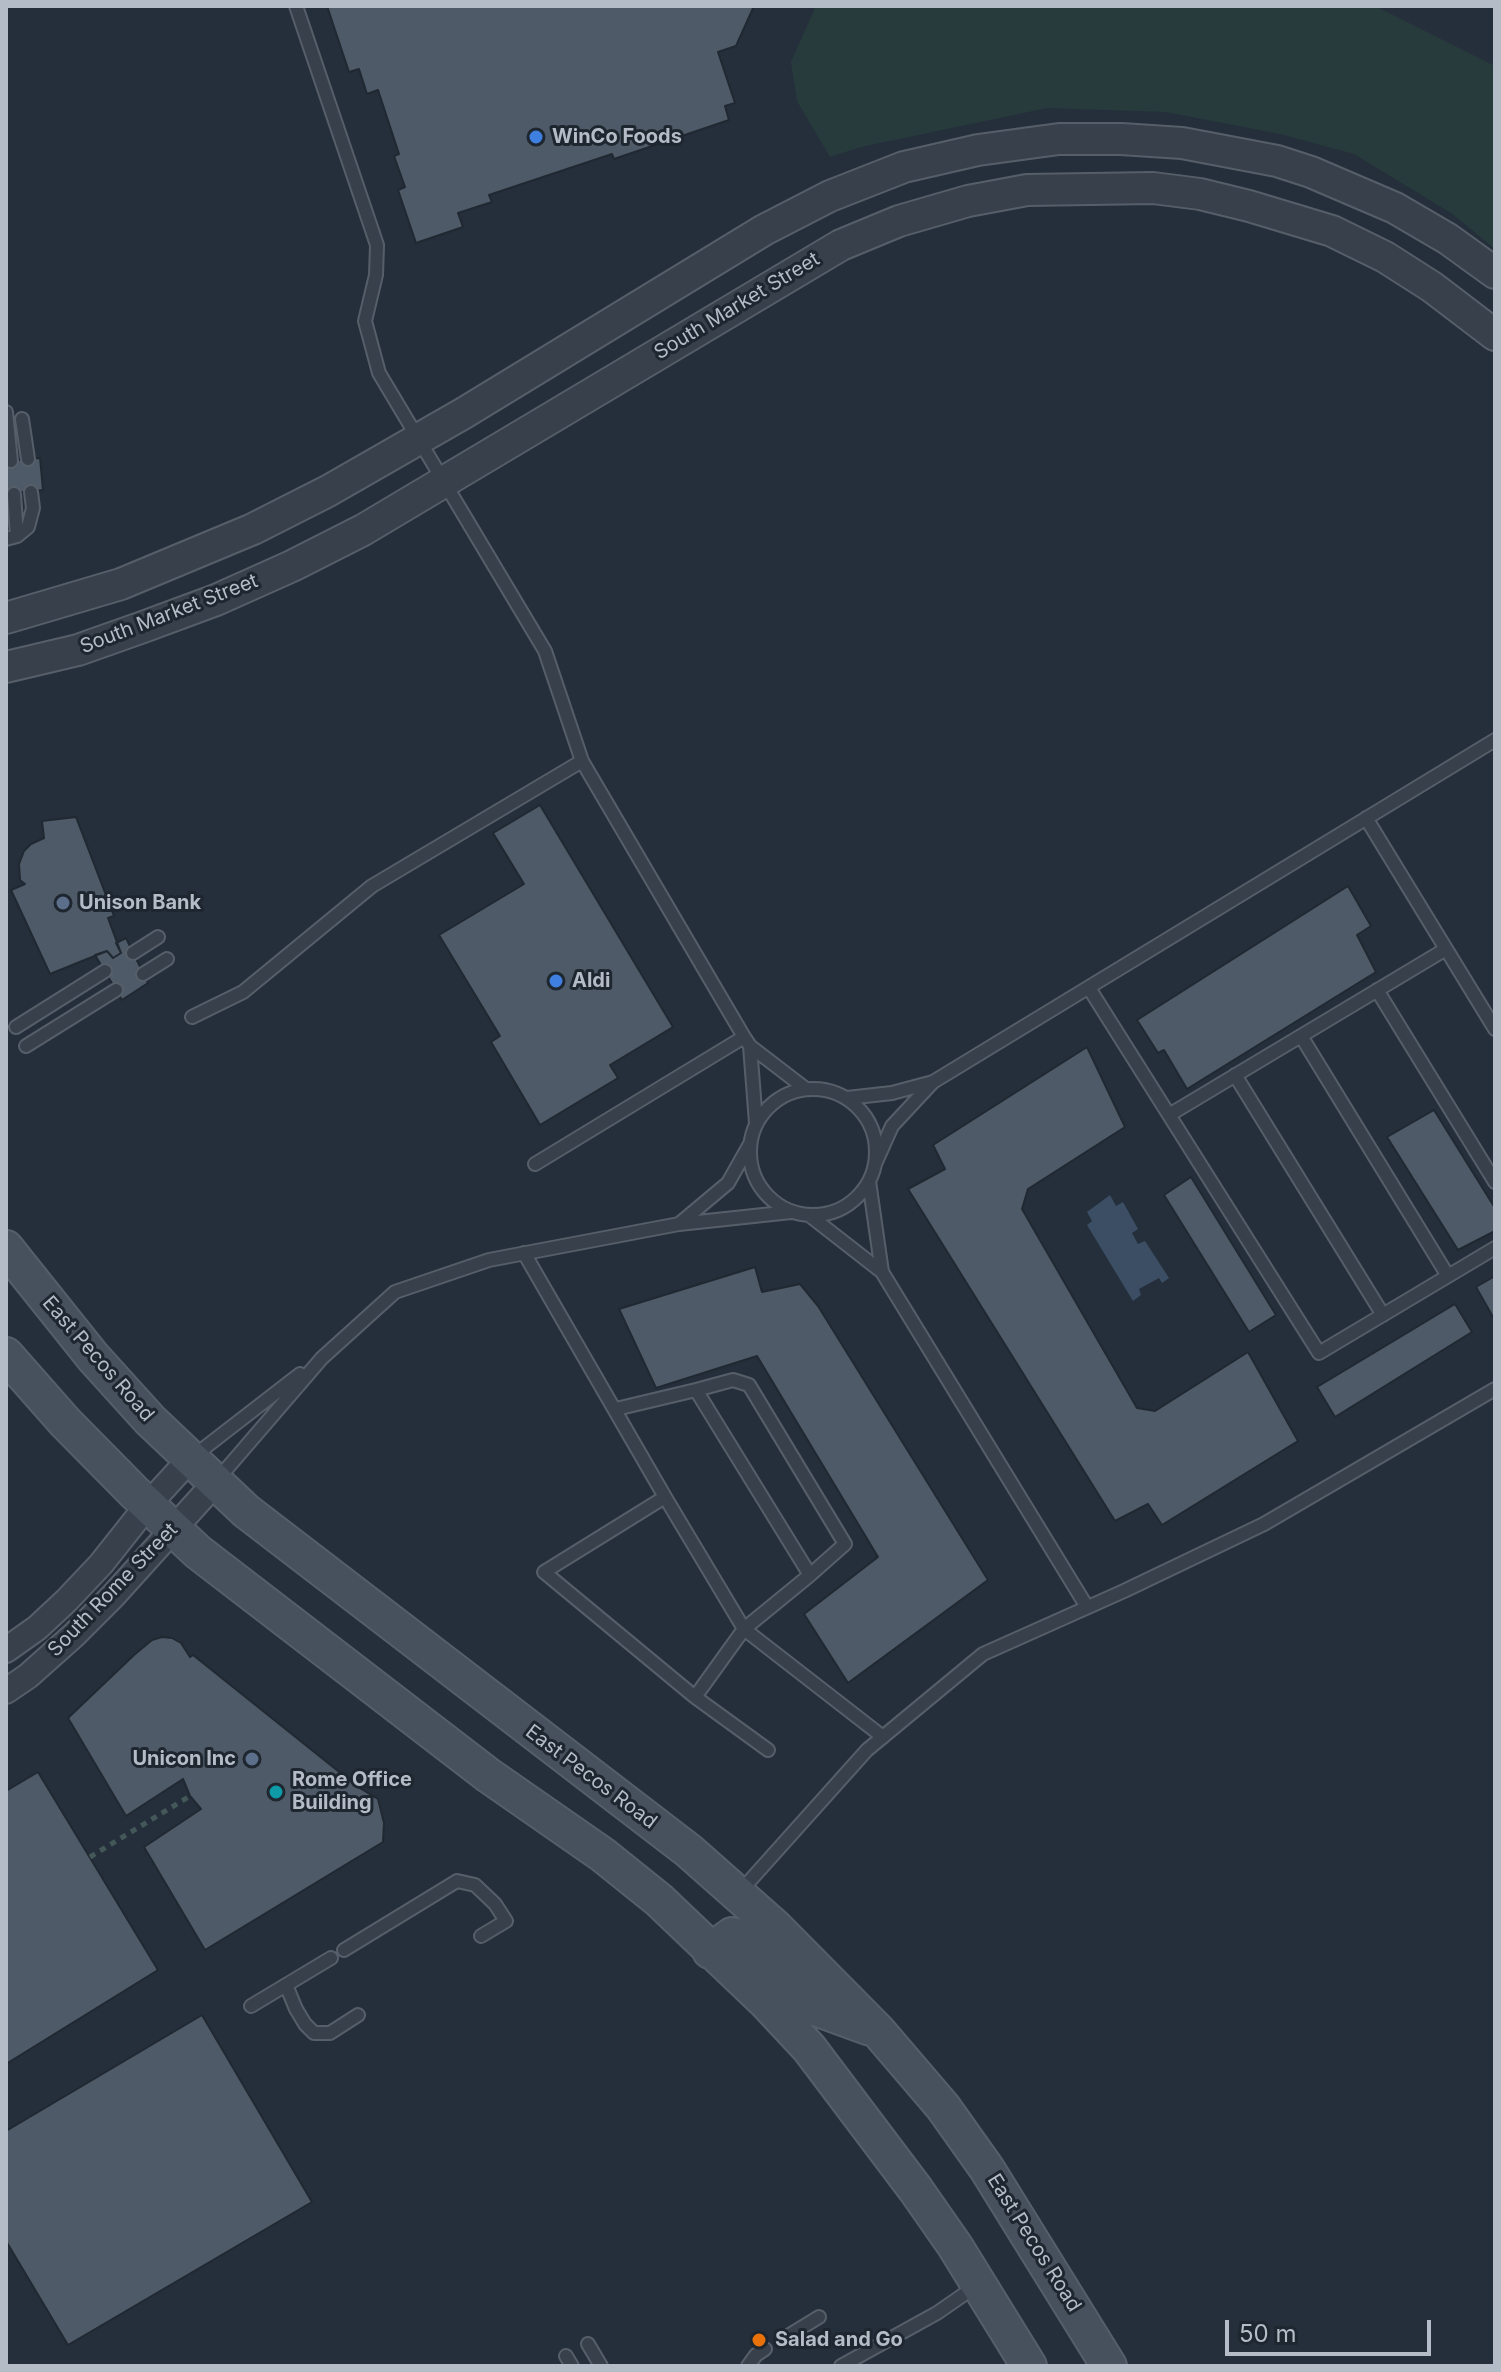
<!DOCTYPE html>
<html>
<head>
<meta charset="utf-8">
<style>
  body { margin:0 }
  #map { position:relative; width:1501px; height:2372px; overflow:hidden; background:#252f3b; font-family:Inter,sans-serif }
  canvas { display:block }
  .frame { position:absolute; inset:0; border:8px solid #b4bcc7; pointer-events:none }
  .scale { position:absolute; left:1225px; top:2320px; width:206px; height:36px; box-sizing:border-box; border:4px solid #b4bcc7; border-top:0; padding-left:10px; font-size:24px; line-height:28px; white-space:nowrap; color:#b4bcc7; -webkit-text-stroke:6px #1e2630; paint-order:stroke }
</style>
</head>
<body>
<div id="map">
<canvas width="1501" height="2372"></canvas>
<div class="frame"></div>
<div class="scale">50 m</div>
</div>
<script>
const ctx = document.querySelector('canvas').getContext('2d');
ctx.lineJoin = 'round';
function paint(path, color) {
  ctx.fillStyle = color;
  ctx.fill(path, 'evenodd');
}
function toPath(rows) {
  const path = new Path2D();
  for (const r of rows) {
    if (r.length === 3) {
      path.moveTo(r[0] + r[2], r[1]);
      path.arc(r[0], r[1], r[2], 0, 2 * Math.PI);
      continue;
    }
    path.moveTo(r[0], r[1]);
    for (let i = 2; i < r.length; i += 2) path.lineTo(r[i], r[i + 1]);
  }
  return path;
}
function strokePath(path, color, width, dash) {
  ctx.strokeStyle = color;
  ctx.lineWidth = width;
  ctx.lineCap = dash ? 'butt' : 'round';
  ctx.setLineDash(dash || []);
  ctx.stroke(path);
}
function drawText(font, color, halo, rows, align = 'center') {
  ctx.font = font + ' Inter,sans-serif';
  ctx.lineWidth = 6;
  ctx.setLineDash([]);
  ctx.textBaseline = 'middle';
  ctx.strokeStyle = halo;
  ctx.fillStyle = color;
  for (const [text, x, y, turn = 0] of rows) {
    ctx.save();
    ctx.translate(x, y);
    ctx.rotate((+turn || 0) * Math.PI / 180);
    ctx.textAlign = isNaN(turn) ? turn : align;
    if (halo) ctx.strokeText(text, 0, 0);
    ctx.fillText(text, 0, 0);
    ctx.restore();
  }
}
paint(toPath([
  [816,6,1375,6,1495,66,1495,249,1451,213,1354,154,1280,134,1166,112,1047,108,861,147,830,157,797,101,791,62]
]), '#273b3c');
paint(toPath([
  [1110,1195,1116,1206,1123,1202,1138,1229,1132,1233,1138,1244,1145,1241,1169,1278,1162,1283,1159,1278,1139,1289,1141,1295,1133,1301,1087,1225,1092,1221,1087,1212]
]), '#3b4e63');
const building = toPath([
  [327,6,754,6,736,46,718,52,735,103,725,106,729,120,614,159,612,154,489,195,492,202,458,213,463,227,416,243,398,190,405,187,394,156,399,154,378,90,367,94,359,69,349,72,327,6],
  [40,458,43,490,6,494,6,461,40,458],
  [540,805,673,1027,610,1065,618,1078,540,1125,491,1042,500,1036,439,935,524,884,493,833,540,805],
  [76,817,114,916,108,918,121,953,113,958,107,951,50,974,11,890,25,884,20,880,19,864,24,851,31,844,44,838,42,821,76,817],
  [1348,886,1371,926,1357,935,1376,972,1187,1089,1164,1050,1158,1053,1137,1020,1348,886],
  [126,938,148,983,122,1000,95,955,107,951,113,958,121,953,116,943,126,938],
  [1087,1047,1125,1127,1028,1189,1022,1209,1137,1408,1155,1411,1248,1352,1298,1441,1162,1525,1148,1504,1115,1521,908,1189,945,1169,933,1145,1087,1047],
  [1434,1110,1495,1208,1495,1231,1458,1250,1387,1137,1434,1110],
  [1191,1177,1276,1315,1249,1332,1164,1195,1191,1177],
  [755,1267,762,1292,800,1284,818,1306,988,1580,848,1683,804,1614,878,1557,757,1356,656,1388,619,1309,755,1267],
  [1495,1276,1495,1316,1493,1317,1476,1287,1495,1276],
  [1455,1304,1472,1332,1335,1417,1317,1387,1455,1304],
  [162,1637,172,1638,181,1643,190,1657,193,1655,358,1787,378,1799,384,1823,383,1842,205,1950,144,1847,201,1809,190,1796,183,1779,126,1816,68,1718,134,1655,152,1640,162,1637],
  [38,1772,158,1970,6,2064,6,1791,38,1772],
  [202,2015,312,2202,68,2345,6,2241,6,2131,202,2015]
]);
paint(building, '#4e5a67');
strokePath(building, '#202832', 2);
const service = toPath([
  [296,6,377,245,376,275,365,321,379,373,545,651,582,761,744,1037,750,1046,806,1089],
  [6,412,11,461],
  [22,419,28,459],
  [14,494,17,536],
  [6,539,17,536,28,527,33,508,31,492],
  [1366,818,1495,1029],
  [133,953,158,937],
  [143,974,167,959],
  [1089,988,1319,1353,1495,1248],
  [1377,990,1495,1182],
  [192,1017,243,992,372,886,582,761],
  [16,1027,105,971],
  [1301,1036,1448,1276],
  [26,1046,116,990],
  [750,1046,756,1123],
  [1235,1075,1383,1315],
  [813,1152,63],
  [847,1098,892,1093,933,1082],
  [1169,1115,1446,949],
  [535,1164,744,1037],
  [875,1164,892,1126,933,1082,1495,740],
  [869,1181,882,1272],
  [809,1215,882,1272,1087,1607],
  [679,1224,728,1183,750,1144],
  [524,1253,665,1497,544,1572,695,1697],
  [696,1390,733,1380,749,1385,845,1544,810,1575],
  [616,1409,696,1390,810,1575,744,1629,695,1697,768,1750],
  [194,1456,300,1374],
  [217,1480,322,1358,395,1292,489,1260,679,1224,791,1212],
  [665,1497,744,1629,883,1737],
  [738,1894,867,1750,983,1654,1124,1591,1264,1524,1495,1389],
  [344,1950,457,1881,475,1885,495,1904,506,1921,481,1936],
  [286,1985,296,2009,305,2024,314,2033,330,2033,358,2015],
  [251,2006,331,1958],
  [783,2339,819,2317],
  [588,2344,601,2366],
  [566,2356,572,2366],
  [748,2366,756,2355,765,2349],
  [841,2366,937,2313,976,2286]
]);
const minor = toPath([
  [6,1650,37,1628,66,1601,101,1564,147,1506,190,1459],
  [6,1691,28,1676,74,1635,113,1596,215,1483]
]);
const tertiary = toPath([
  [6,618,121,584,253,529,328,491,464,413,764,230,830,196,904,167,978,150,1059,139,1121,139,1182,143,1277,161,1311,172,1395,208,1448,239,1495,273],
  [6,667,78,650,143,627,216,600,292,566,363,530,841,245,899,221,968,201,1027,190,1153,188,1200,194,1249,206,1332,231,1385,257,1432,287,1495,335]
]);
const secondary = toPath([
  [6,1248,93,1357,150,1420,246,1511,689,1851,776,1928,878,2031,943,2107,987,2169,1109,2366],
  [6,1355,65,1422,134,1492,198,1552,488,1775,603,1855,659,1900,766,2002,809,2048,916,2190,955,2246,1029,2366],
  [710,1951,732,1935,741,1937,807,2005,870,2028]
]);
strokePath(service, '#565f69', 16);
strokePath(minor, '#565f69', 28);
strokePath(tertiary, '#565f69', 34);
strokePath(secondary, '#565f69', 38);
strokePath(toPath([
  [90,1857,190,1796]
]), '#455859', 5, [6, 6]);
strokePath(service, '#38414b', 12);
strokePath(minor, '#38414b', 24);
strokePath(tertiary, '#38414b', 30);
strokePath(secondary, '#47515e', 34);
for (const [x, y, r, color] of [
  [536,137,8,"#3f7fe0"],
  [63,903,8,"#5c6f8a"],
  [556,981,8,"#3f7fe0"],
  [252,1759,8,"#5c6f8a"],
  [276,1792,8,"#0f9aa8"],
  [759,2340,8,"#e8710a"]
]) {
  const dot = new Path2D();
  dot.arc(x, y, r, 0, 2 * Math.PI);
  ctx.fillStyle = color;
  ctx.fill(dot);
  strokePath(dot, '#1e2630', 3);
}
drawText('bold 20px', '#b4bcc7', '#1e2630', [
  ["WinCo Foods",552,137],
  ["Unison Bank",79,903],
  ["Aldi",572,981],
  ["Unicon Inc",236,1759,"right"],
  ["Rome Office",292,1780],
  ["Building",292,1803],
  ["Salad and Go",775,2340]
], 'left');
drawText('20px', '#b4bcc7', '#1e2630', [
  ["South Market Street",737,306,-31],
  ["South Market Street",169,614,-21],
  ["East Pecos Road",98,1359,49],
  ["South Rome Street",113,1590,-46],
  ["East Pecos Road",591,1777,37],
  ["East Pecos Road",1034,2243,58]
]);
</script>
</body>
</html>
